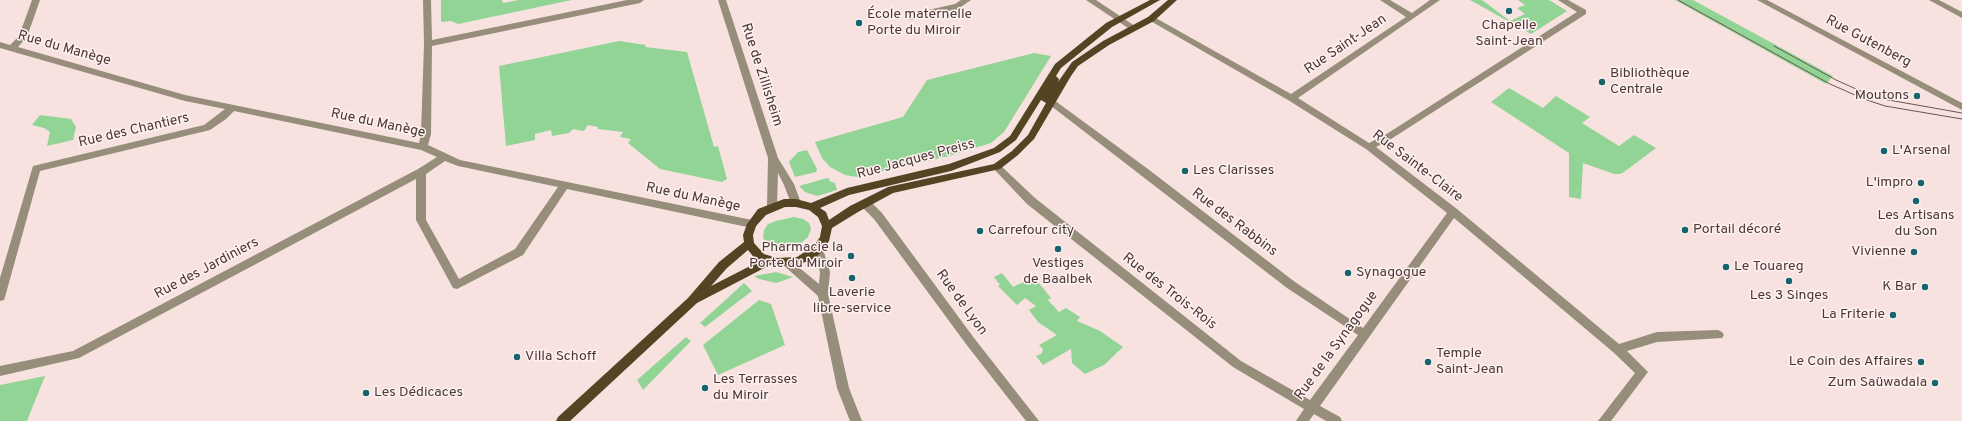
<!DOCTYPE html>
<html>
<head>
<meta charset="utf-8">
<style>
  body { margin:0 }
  canvas { display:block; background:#f8e2df }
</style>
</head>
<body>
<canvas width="1962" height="421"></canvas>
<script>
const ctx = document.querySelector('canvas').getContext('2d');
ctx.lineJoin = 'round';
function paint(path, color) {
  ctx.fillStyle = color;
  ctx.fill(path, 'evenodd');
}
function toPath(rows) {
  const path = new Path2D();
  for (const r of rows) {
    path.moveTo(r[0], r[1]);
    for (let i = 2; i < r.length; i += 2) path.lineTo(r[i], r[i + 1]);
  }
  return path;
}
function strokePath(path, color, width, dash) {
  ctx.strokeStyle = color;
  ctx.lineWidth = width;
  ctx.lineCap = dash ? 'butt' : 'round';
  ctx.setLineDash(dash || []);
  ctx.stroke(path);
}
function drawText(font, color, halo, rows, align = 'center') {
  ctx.font = font + ' Overpass,sans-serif';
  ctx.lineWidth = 3;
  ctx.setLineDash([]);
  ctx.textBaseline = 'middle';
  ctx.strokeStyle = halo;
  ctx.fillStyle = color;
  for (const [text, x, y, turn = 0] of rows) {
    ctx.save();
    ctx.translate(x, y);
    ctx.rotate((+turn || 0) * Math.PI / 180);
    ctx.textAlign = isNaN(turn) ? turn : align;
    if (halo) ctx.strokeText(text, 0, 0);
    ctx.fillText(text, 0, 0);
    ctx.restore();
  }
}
paint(toPath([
  [441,0,502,0,503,3,519,0,572,0,458,24,451,21,441,22],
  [1470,0,1482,0,1510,21,1525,14,1517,8,1525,5,1518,0,1549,0,1567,11,1531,34],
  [1675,0,1693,0,1833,76,1826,84],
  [619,41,646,45,645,47,687,52,714,147,718,146,727,179,722,182,660,169,628,143,631,139,620,137,623,132,598,129,598,127,588,125,584,131,573,129,569,133,552,136,551,130,535,134,535,140,506,146,499,66],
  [1034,53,1051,56,1004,132,991,143,949,156,857,177,845,175,830,167,822,158,815,142,903,117,927,80],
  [1509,88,1543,108,1556,96,1590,117,1582,123,1619,146,1634,135,1656,148,1624,172,1620,174,1614,174,1583,163,1581,199,1569,197,1569,153,1491,102],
  [40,115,71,119,76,127,73,140,47,146,50,132,44,128,32,125],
  [807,150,817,169,816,172,795,177,789,162,798,152],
  [827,178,830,179,829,181,835,183,837,190,817,196,805,192,799,186],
  [794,217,803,219,809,223,811,229,808,237,801,243,777,248,768,245,763,238,764,230,768,224,776,221],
  [776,272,793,277,776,283,759,279,754,276],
  [1002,273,1013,287,1034,277,1051,298,1048,300,1059,312,1066,308,1080,317,1077,321,1100,331,1123,347,1104,365,1085,374,1072,363,1071,349,1043,365,1036,356,1042,353,1043,349,1039,345,1057,335,1038,322,1029,310,1036,306,1025,298,1017,305,998,286,1000,285,994,277],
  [744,283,752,291,705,327,700,323],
  [759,300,771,304,785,345,718,375,703,345],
  [686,337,691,341,643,390,637,380],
  [45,376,27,421,0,421,0,385]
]), '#92d495');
paint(toPath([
  [32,0,40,0,27,37,18,47,185,95,419,143,421,134,424,44,423,0,431,0,432,40,627,0,644,0,640,3,432,46,431,134,428,145,460,160,752,220,756,221,757,224,756,227,752,228,567,189,523,255,457,289,453,288,416,220,416,179,79,358,0,376,0,366,73,351,418,169,437,157,421,150,234,111,226,119,210,130,40,171,5,297,4,300,0,301,0,278,33,166,204,125,225,109,185,101,0,48,0,42,10,45,19,36,32,0],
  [445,161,458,166,558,187,515,249,459,279,426,220,426,174,445,161],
  [718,0,726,0,778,158,794,184,801,203,800,206,792,206,784,185,778,173,777,206,772,210,767,206,768,158,718,0],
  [961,0,971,0,958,9,910,20,906,17,910,14,955,4,961,0],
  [1086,0,1096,0,1138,28,1134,31,1131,30,1086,0],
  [1380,0,1390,0,1412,13,1430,0,1440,0,1298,98,1369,143,1385,135,1577,12,1558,0,1568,0,1586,10,1586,14,1391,139,1376,147,1457,209,1619,344,1657,332,1718,330,1722,332,1724,335,1722,338,1657,342,1627,351,1648,372,1611,421,1598,421,1635,373,1613,352,1454,218,1320,406,1340,417,1342,421,1326,421,1314,414,1309,421,1296,421,1304,409,1233,367,1027,204,992,167,997,163,1000,165,1035,198,1241,361,1310,400,1358,335,1287,288,1046,102,1051,99,1054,100,1148,169,1295,282,1363,328,1447,213,1366,149,1288,100,1147,19,1148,17,1154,17,1291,94,1406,17,1380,0],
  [1757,0,1767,0,1962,103,1962,110,1757,0],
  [1929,0,1939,0,1962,12,1962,18,1929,0],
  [865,199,869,200,882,213,974,338,1039,421,1026,421,966,344,874,219,861,206,860,203,865,199],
  [818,245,822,246,823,249,830,272,828,294,849,388,862,421,850,421,837,388,818,296,781,263,782,260,790,260,819,284,820,272,813,249,814,246,818,245]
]), '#968d7b');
paint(toPath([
  [1150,0,1160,0,1112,27,1061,68,1056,76,1059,79,1058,82,1072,62,1103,41,1148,17,1168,0,1177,0,1154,21,1109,45,1078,66,1071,76,1034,139,1018,155,1000,169,893,193,858,212,832,228,829,241,822,252,813,259,798,265,777,266,772,264,697,303,570,421,556,421,558,417,688,298,719,262,744,242,743,235,747,224,758,209,784,199,796,199,811,203,847,188,949,164,994,148,1010,136,1055,64,1106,23,1150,0],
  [1041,100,1046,103,1028,135,1012,151,994,164,888,187,850,206,829,220,826,212,820,208,849,195,951,171,1000,152,1016,140,1041,100],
  [785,207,796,207,809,210,818,217,822,226,820,237,814,246,797,257,777,258,764,254,754,243,753,235,756,226,766,215,785,207],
  [748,250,756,260,760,261,711,286,727,268,748,250]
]), '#534424');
strokePath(toPath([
  [1678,0,1830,84,1864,99,1885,106,1962,119],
  [1774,46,1836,80,1865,93,1883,99,1962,113]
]), '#6b5552', 1);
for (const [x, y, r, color] of [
  [1509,11,4,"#17646d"],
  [859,23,4,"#17646d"],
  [1602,82,4,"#17646d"],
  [1917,96,4,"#17646d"],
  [1884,151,4,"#17646d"],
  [1185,171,4,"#17646d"],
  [1921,183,4,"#17646d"],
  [1916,201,4,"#17646d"],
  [1685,230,4,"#17646d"],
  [980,231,4,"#17646d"],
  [1058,249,4,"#17646d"],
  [1914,252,4,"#17646d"],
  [851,256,4,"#17646d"],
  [1726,267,4,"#17646d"],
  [1348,273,4,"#17646d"],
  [852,278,4,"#17646d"],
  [1789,281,4,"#17646d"],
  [1925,287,4,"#17646d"],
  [1893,315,4,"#17646d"],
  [517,357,4,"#17646d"],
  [1428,362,4,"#17646d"],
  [1921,362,4,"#17646d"],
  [1935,383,4,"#17646d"],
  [705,388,4,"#17646d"],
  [366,393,4,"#17646d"]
]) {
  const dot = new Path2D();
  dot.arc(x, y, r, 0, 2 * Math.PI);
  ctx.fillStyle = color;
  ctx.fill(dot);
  strokePath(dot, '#fdf2f1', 1.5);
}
drawText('14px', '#4c3734', '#fdf2f1', [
  ["École maternelle",867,15],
  ["Porte du Miroir",867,31],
  ["Chapelle",1509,26,"center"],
  ["Saint-Jean",1509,42,"center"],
  ["Bibliothèque",1610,74],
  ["Centrale",1610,90],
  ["Moutons",1909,96,"right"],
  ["L'Arsenal",1892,151],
  ["Les Clarisses",1193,171],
  ["L'impro",1913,183,"right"],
  ["Les Artisans",1916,216,"center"],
  ["du Son",1916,232,"center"],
  ["Portail décoré",1693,230],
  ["Carrefour city",988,231],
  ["Pharmacie la",843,248,"right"],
  ["Porte du Miroir",843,264,"right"],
  ["Vivienne",1906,252,"right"],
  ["Vestiges",1058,264,"center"],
  ["de Baalbek",1058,280,"center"],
  ["Le Touareg",1734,267],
  ["Synagogue",1356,273],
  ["K Bar",1917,287,"right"],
  ["Laverie",852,293,"center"],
  ["libre-service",852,309,"center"],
  ["Les 3 Singes",1789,296,"center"],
  ["La Friterie",1885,315,"right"],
  ["Temple",1436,354],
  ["Saint-Jean",1436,370],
  ["Villa Schoff",525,357],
  ["Le Coin des Affaires",1913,362,"right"],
  ["Les Terrasses",713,380],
  ["du Miroir",713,396],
  ["Zum Saüwadala",1927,383,"right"],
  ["Les Dédicaces",374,393]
], 'left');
drawText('14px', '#4c3734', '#fdf2f1', [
  ["Rue Gutenberg",1868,42,28],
  ["Rue Saint-Jean",1346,45,-34],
  ["Rue du Manège",64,49,16],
  ["Rue de Zillisheim",761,75,72],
  ["Rue du Manège",378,124,12],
  ["Rue des Chantiers",134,131,-13],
  ["Rue Jacques Preiss",916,160,-15],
  ["Rue Sainte-Claire",1417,167,37],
  ["Rue du Manège",693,198,12],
  ["Rue des Rabbins",1234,223,37],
  ["Rue des Jardiniers",207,269,-28],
  ["Rue des Trois-Rois",1169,292,38],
  ["Rue de Lyon",961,303,54],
  ["Rue de la Synagogue",1337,346,-54]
]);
</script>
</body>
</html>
